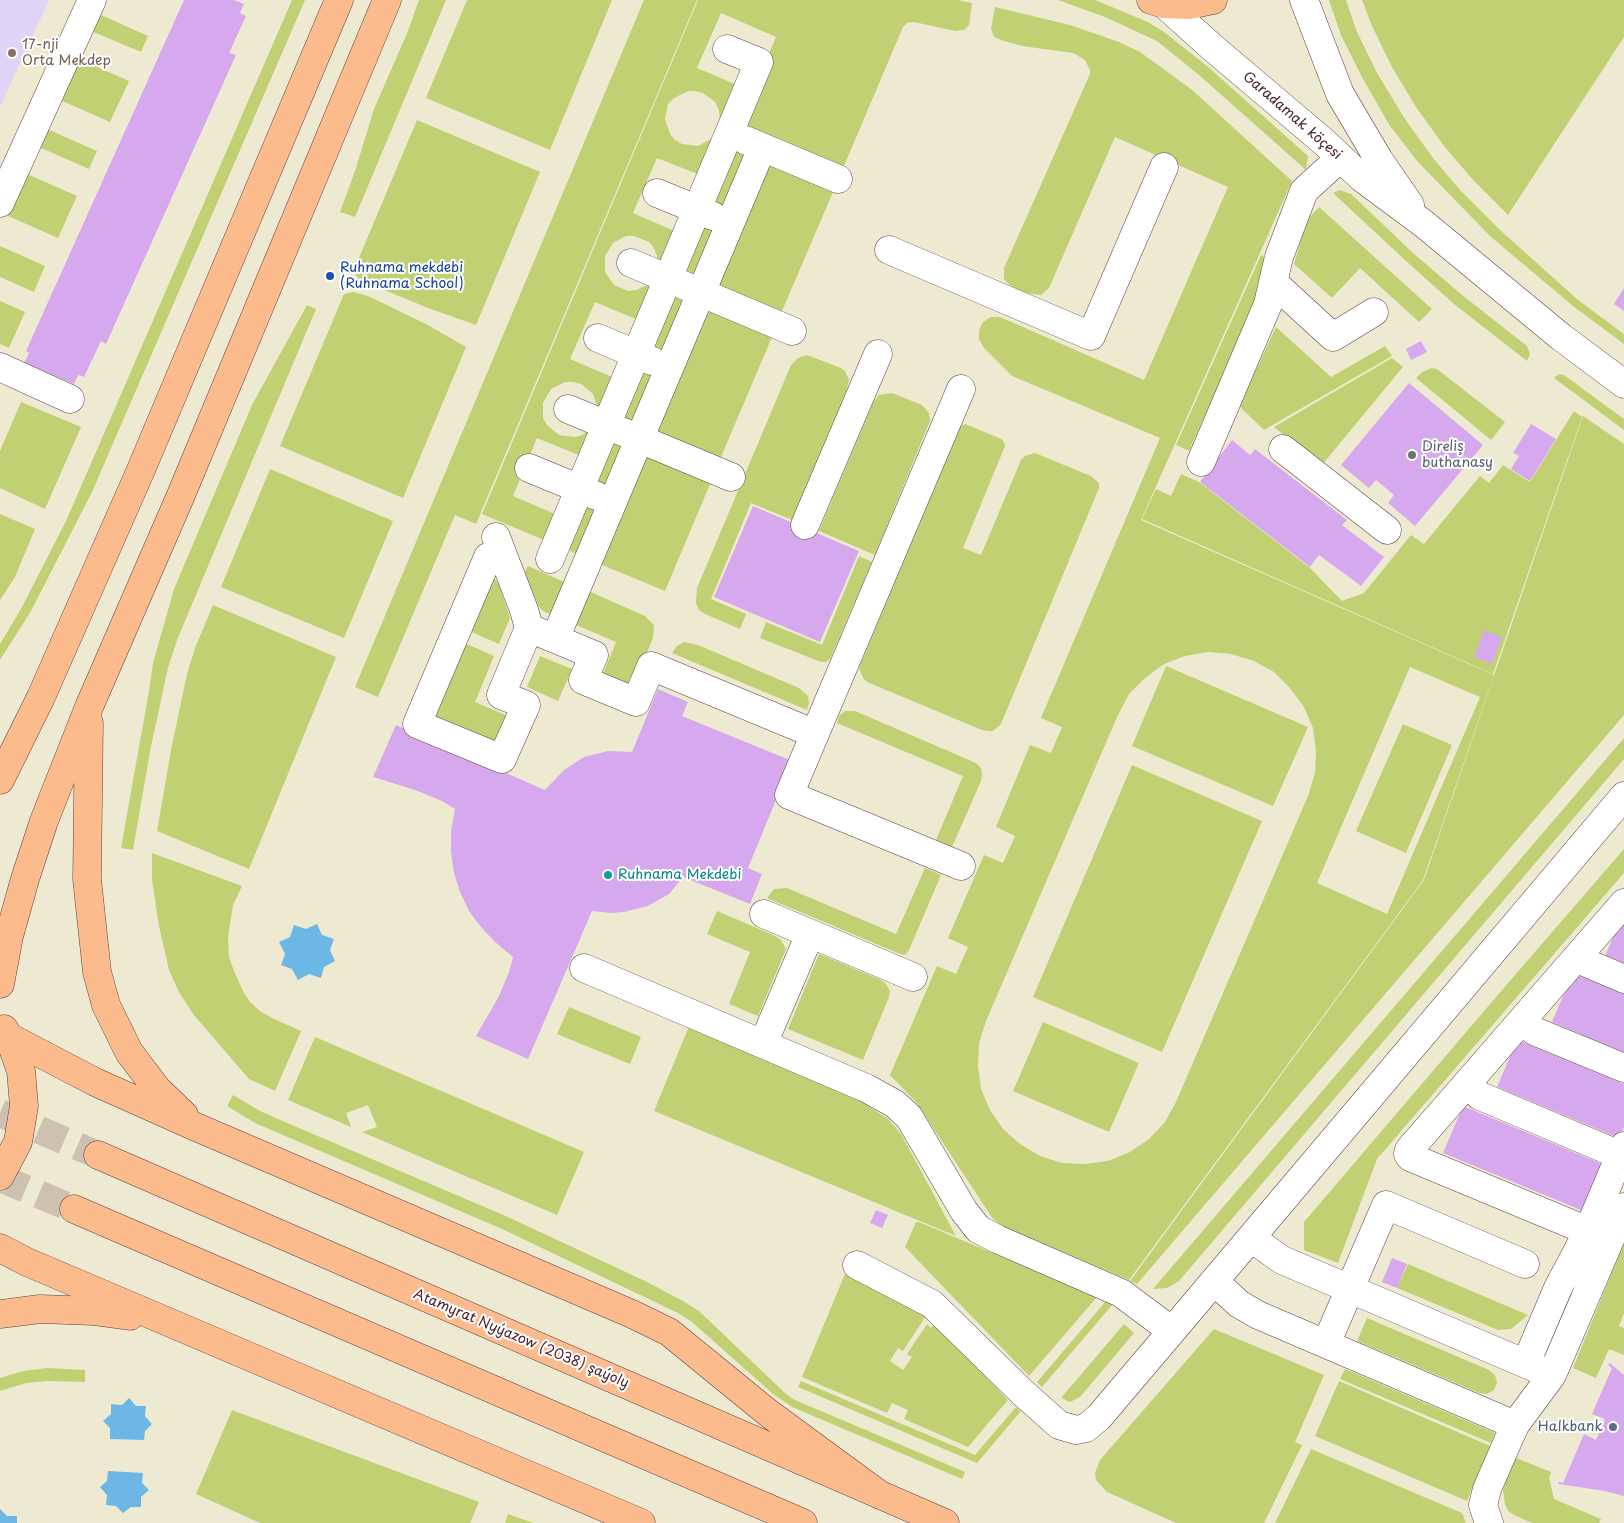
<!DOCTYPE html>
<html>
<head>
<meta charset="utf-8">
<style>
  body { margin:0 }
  canvas { display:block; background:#eeead1 }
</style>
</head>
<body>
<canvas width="1624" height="1523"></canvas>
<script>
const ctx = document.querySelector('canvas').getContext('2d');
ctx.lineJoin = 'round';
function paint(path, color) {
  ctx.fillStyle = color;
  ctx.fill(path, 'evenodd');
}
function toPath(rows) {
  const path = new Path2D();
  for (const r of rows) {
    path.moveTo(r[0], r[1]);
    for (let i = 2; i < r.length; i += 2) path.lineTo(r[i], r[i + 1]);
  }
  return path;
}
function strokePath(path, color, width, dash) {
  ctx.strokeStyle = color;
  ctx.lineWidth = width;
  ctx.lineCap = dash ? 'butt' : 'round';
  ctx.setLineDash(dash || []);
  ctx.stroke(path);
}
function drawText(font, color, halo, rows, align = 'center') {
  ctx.font = font + ' "Playpen Sans",sans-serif';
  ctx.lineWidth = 4;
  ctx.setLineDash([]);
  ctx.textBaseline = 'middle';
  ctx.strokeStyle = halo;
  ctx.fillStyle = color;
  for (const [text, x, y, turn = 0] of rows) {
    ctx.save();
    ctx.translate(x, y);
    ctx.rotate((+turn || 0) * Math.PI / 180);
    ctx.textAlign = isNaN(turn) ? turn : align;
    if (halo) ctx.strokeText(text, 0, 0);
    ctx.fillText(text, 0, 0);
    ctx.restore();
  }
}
paint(toPath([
  [0,0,49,0,0,107]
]), '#dfd4f5');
paint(toPath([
  [292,0,305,0,92,492,31,611,0,660,0,644,22,607,66,521],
  [419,0,446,0,355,217,340,212,355,171,374,109,408,31],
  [467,0,612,0,550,150,426,98],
  [644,0,697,0,476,524,455,515,378,697,355,687],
  [698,0,958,0,972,3,969,25,964,30,955,31,914,22,907,23,903,27,841,173,737,130,776,37,721,13,697,68,742,87,720,123,719,110,715,102,703,93,695,91,688,91,674,98,668,104,665,119,670,134,675,140,682,144,698,146,711,139,715,134,705,177,657,158,633,213,681,234,665,270,659,262,654,248,649,242,634,236,626,236,613,243,605,256,605,272,614,285,628,291,636,290,650,284,643,322,595,302,570,359,619,380,598,409,593,394,581,384,573,382,565,382,551,389,543,403,543,418,547,425,559,435,575,437,582,435,589,430,586,458,537,438,513,496,562,517,551,543,482,514],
  [1058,0,1095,0,1148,22,1164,32,1207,66,1308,156,1306,170,1199,75,1157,41,1105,17],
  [1329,0,1346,0,1357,32,1377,73,1405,119,1433,158,1460,190,1499,229,1578,300,1624,334,1624,344,1573,306,1490,236,1418,162,1390,126,1363,79,1341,35],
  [1362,0,1624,0,1624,37,1508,215,1474,181,1444,146,1416,107,1392,67,1372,26],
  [995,7,1070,25,1119,42,1140,52,1191,89,1292,181,1141,520,1494,675,1423,880,1129,1280,1004,1227,993,1219,916,1102,890,1075,937,966,956,974,968,947,948,938,984,855,1003,863,1015,836,996,827,1030,745,1051,753,1062,727,1041,718,1160,438,1012,376,984,348,979,339,979,330,983,322,991,317,1000,317,1144,380,1228,187,1115,137,1049,288,1041,295,1024,293,1011,286,1004,279,1004,268,1090,74,1090,70,1085,60,1073,53,1022,46,1004,41,994,37,991,29],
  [1208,652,1231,654,1254,661,1274,672,1290,688,1304,707,1313,728,1316,751,1315,773,1308,796,1176,1102,1165,1122,1149,1139,1130,1152,1108,1161,1085,1164,1062,1163,1040,1156,1020,1144,1003,1129,990,1110,981,1089,978,1066,979,1043,986,1021,1118,715,1129,694,1145,678,1164,664,1185,656],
  [1410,667,1480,697,1387,914,1317,883],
  [99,14,148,36,141,52,91,31],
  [79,59,129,81,110,122,60,100],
  [417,120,540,172,476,325,428,308,360,280,353,272],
  [47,129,97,151,89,169,39,147],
  [732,142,754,151,727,215,705,206],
  [766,156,836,185,779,318,710,289],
  [27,174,77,196,58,238,8,216],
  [1340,190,1351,194,1413,253,1462,295,1527,346,1530,354,1527,361,1454,304,1406,261,1333,193],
  [1319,207,1432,309,1419,322,1360,268,1332,298,1294,264,1307,220],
  [700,217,723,227,698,284,676,275],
  [0,246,45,266,34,292,0,277],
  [1261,255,1265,257,1258,292,1250,315,1189,451,1176,445],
  [671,287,693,296,666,360,644,351],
  [353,292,368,296,426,324,466,347,403,498,280,446,344,294],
  [0,301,25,312,9,348,0,344],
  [705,301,775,330,718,464,648,436],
  [307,305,316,309,177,640,168,668,151,746,133,850,121,848,149,691,153,663,174,589,252,405],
  [1276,327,1331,377,1385,346,1392,356,1264,430,1239,406],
  [807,355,841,368,845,371,849,380,847,389,792,520,751,503,711,599,746,614,740,629,705,614,699,610,696,603,697,588,791,365,798,358],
  [1392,358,1403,367,1321,466,1274,427],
  [639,362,661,371,636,431,615,421],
  [1432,368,1437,369,1505,422,1491,440,1416,378,1422,372],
  [1559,374,1564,375,1624,419,1624,430,1554,378],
  [892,393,922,405,929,413,930,421,875,555,819,531,873,403,879,395],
  [21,402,81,427,45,509,0,488,0,451],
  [1574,411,1582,417,1493,674,1142,519,1156,489,1171,496,1181,474,1199,482,1310,568,1342,601,1364,593,1411,535,1424,544,1480,476,1489,483,1503,465,1530,482],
  [1583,416,1624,444,1624,715,1137,1284,1130,1281,1424,880],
  [965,424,999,438,1003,440,1005,446,963,548,981,555,1021,460,1025,456,1035,453,1091,476,1099,483,1099,488,1001,724,993,731,988,731,982,730,867,682,863,678,859,668,960,426],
  [610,434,631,442,610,495,588,485],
  [643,448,713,477,665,591,595,562],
  [270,469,393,521,344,638,221,587],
  [583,495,605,505,583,557,562,547],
  [0,514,35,529,15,577,0,600],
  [859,556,872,562,830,659,826,662,821,662,760,638,766,622,822,645],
  [528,566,571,585,558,618,543,611,539,607,526,577,525,571],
  [494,577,499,585,510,618,499,644,467,630],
  [584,589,645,616,654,625,653,638,632,688,602,676,616,642,569,622],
  [213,605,336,657,249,869,157,831,171,750,187,674,195,648],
  [462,642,494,656,475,702,508,716,496,745,440,721,435,716,434,710],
  [684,642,698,645,799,688,808,696,809,703,807,710,672,653,677,646],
  [540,656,572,669,558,701,527,687],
  [1166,666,1308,727,1273,806,1132,746],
  [845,711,855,711,976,763,981,768,982,775,981,781,952,847,936,840,963,776,837,723,839,716],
  [1403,724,1452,745,1406,853,1356,831],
  [1624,738,1624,759,1179,1281,1167,1288,1153,1289],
  [1132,765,1262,821,1162,1052,1033,997],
  [1624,849,1624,873,1377,1159,1338,1263,1304,1250,1304,1222,1496,997],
  [152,853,242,886,233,905,228,937,229,957,234,971,243,991,250,1002,260,1011,272,1018,301,1031,275,1091,249,1079,193,1014,179,992,169,970,159,926,152,880],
  [925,868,941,875,909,950,905,955,900,954,767,898,774,889,787,888,896,934],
  [717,911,771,934,780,939,785,947,786,949,758,1016,729,1004,750,952,707,934],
  [819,954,881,980,886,984,890,991,889,997,863,1060,788,1029],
  [569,1007,641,1037,630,1064,557,1034],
  [1043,1022,1139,1063,1109,1132,1013,1091],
  [690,1024,862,1102,888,1119,901,1134,956,1236,654,1111],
  [315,1037,584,1152,557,1215,362,1132,377,1127,368,1105,346,1113,351,1127,288,1100],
  [233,1095,260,1111,278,1119,508,1217,645,1281,683,1301,699,1311,786,1394,795,1400,965,1472,962,1479,792,1407,773,1394,692,1322,678,1313,502,1229,255,1123,227,1106],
  [916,1222,919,1222,1097,1297,1029,1376,905,1247],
  [1624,1243,1624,1313,1619,1326,1624,1328,1624,1355,1609,1349,1596,1378,1573,1368],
  [1408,1264,1528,1315,1511,1329,1498,1330,1397,1288],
  [845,1274,926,1316,903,1351,898,1348,890,1361,903,1370,912,1357,907,1354,927,1324,931,1328,935,1324,1008,1400,968,1447,904,1419,908,1410,892,1403,887,1413,802,1377],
  [1106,1301,1113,1304,1042,1387,1037,1382],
  [1367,1318,1489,1370,1495,1375,1497,1383,1494,1390,1487,1394,1479,1393,1357,1341],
  [1124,1324,1134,1333,1080,1397,1070,1402,1061,1398],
  [1214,1329,1324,1375,1295,1442,1302,1445,1264,1523,1176,1523,1107,1492,1096,1480,1095,1473,1100,1460],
  [47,1368,85,1370,85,1382,48,1381,26,1383,0,1391,0,1378,23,1371],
  [1345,1369,1495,1433,1491,1443,1340,1379],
  [801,1381,975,1455,1016,1407,1021,1411,977,1463,798,1387],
  [1339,1381,1490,1446,1467,1501,1315,1436],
  [232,1410,479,1502,470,1523,260,1523,196,1494],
  [1311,1449,1462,1513,1466,1523,1275,1523],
  [1514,1457,1551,1472,1549,1478,1554,1499,1601,1519,1599,1523,1532,1523,1516,1516,1508,1511,1505,1504,1503,1490],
  [508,1514,533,1523,505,1523]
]), '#c1d073');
paint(toPath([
  [317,924,322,935,334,939,330,950,335,961,324,967,321,978,309,974,298,980,292,969,281,965,285,954,279,942,290,937,294,925,306,929],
  [129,1398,136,1406,146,1406,145,1416,152,1424,145,1431,144,1440,110,1439,110,1428,103,1421,111,1414,111,1404,122,1405],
  [108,1471,143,1473,142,1483,149,1490,141,1497,141,1507,131,1507,123,1513,116,1506,106,1505,107,1495,100,1487,107,1481],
  [0,1509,7,1516,17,1516,17,1523,0,1523]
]), '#6db7e6');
paint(toPath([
  [184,0,234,0,244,4,240,13,246,16,229,53,236,55,106,344,101,341,84,377,78,375,74,384,24,363,29,353,26,351],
  [1624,288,1624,311,1614,304],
  [1421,341,1427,352,1411,360,1406,349],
  [1409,383,1483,445,1415,526,1388,503,1394,495,1376,480,1369,488,1341,465],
  [1531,424,1556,439,1530,481,1511,469,1519,456,1513,453],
  [1232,440,1250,455,1255,449,1347,520,1342,525,1384,557,1361,586,1319,555,1310,567,1200,482],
  [753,506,859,551,820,642,714,597],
  [1484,630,1502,637,1492,664,1474,657],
  [658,689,688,702,682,716,792,761,748,868,762,874,750,904,683,877,669,894,648,906,624,912,611,913,592,911,528,1059,476,1036,498,998,509,972,513,957,495,942,481,927,469,911,460,892,454,873,451,852,451,832,455,809,442,801,415,790,373,777,396,725,545,790,564,770,584,757,608,751,632,752],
  [1624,912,1624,964,1605,956],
  [1573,973,1624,994,1624,1053,1552,1022],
  [1517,1040,1624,1084,1624,1127,1619,1138,1497,1087],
  [1463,1106,1607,1166,1588,1213,1443,1153],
  [876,1210,888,1215,882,1228,870,1223],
  [1392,1258,1407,1264,1397,1288,1382,1282],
  [1610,1363,1624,1375,1624,1496,1605,1491,1558,1484,1558,1482,1563,1483,1584,1434,1596,1440,1605,1419,1592,1414,1612,1368,1608,1365]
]), '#d6a9ee');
strokePath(toPath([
  [0,1113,98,1155],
  [0,1178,74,1209]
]), '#cdc1b0', 28, [28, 14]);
const minor = toPath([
  [1304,0,1340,94,1379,160,1410,205],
  [1164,4,1213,48,1324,142,1362,178,1424,224,1561,337,1624,384],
  [745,140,838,179],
  [657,193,713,216],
  [0,203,92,0],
  [889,250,1091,336,1164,167],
  [631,263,792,331],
  [1273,282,1333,337,1374,312],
  [598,338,652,361],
  [0,367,70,399],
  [568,409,731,477],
  [1283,449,1387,530],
  [1201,462,1268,304,1279,257,1304,191,1340,158],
  [529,468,597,496],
  [805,525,878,354],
  [496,537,524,610,529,628],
  [488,557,417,724,502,759,526,705,501,695,529,628,594,655,583,680,636,702,651,666,815,734],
  [550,559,759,62,727,49],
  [555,639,762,148],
  [961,866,789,795,961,389],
  [764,914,913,977],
  [1579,955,1589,964,1624,979],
  [584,968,866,1088,895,1104,909,1117,964,1211,978,1229,997,1239,1121,1293,1172,1331],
  [1522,1020,1534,1031,1624,1068],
  [763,1044,810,934],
  [1467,1084,1480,1096,1620,1155],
  [1588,1231,1410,1157,1408,1154,1409,1150,1624,903],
  [1251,1238,1282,1260,1552,1375,1624,1207],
  [857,1265,932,1304,1022,1392,1059,1425,1076,1430,1086,1428,1099,1417,1172,1331,1624,796],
  [1214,1281,1239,1304,1258,1315,1515,1425],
  [1326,1344,1386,1205,1525,1264],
  [1526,1363,1558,1288,1588,1231,1624,1146],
  [1489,1523,1483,1505,1487,1489,1504,1450,1515,1425,1552,1375]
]);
const major = toPath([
  [1151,0,1164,4,1189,5,1213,0],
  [89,723,87,879,97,972,106,1005,129,1052,157,1089,184,1115],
  [0,780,41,697,140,472,339,0],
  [0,984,9,936,25,879,44,821,89,707,181,495,387,0],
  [9,1037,95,1082,196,1127,632,1314,669,1332,767,1412,880,1495],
  [98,1155,945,1523],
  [0,1176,18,1142,24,1106,21,1071,9,1037,4,1029],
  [74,1209,803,1523],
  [0,1248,27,1262,641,1523],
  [0,1314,40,1309,93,1311,130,1316]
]);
strokePath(minor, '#633d44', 29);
strokePath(major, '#633d44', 29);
strokePath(minor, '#fff', 28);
strokePath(major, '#fbbb8c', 28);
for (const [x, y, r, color] of [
  [12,53,5,"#8d6e63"],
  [330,276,5,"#1a4fb4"],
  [1412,455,5,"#6b7280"],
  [608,875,5,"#0f9aa8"],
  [1613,1427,5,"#5c6f8a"]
]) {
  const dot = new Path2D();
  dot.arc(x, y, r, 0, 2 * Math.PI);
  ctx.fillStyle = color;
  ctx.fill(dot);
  strokePath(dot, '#fff', 2);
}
drawText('14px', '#785e54', '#fff', [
  ["17-nji",22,45],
  ["Orta Mekdep",22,61]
], 'left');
drawText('14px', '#4a1f2b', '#fff', [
  ["Garadamak köçesi",1292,116,41],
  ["Atamyrat Nyýazow (2038) şaýoly",521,1339,23]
]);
drawText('14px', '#164399', '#fff', [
  ["Ruhnama mekdebi",340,268],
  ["(Ruhnama School)",340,284]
], 'left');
drawText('14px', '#5b616d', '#fff', [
  ["Direliş",1422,447],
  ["buthanasy",1422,463]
], 'left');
drawText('14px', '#0d838f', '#fff', [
  ["Ruhnama Mekdebi",618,875]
], 'left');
drawText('14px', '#4e5e75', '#fff', [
  ["Halkbank",1603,1427]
], 'right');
</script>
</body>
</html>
